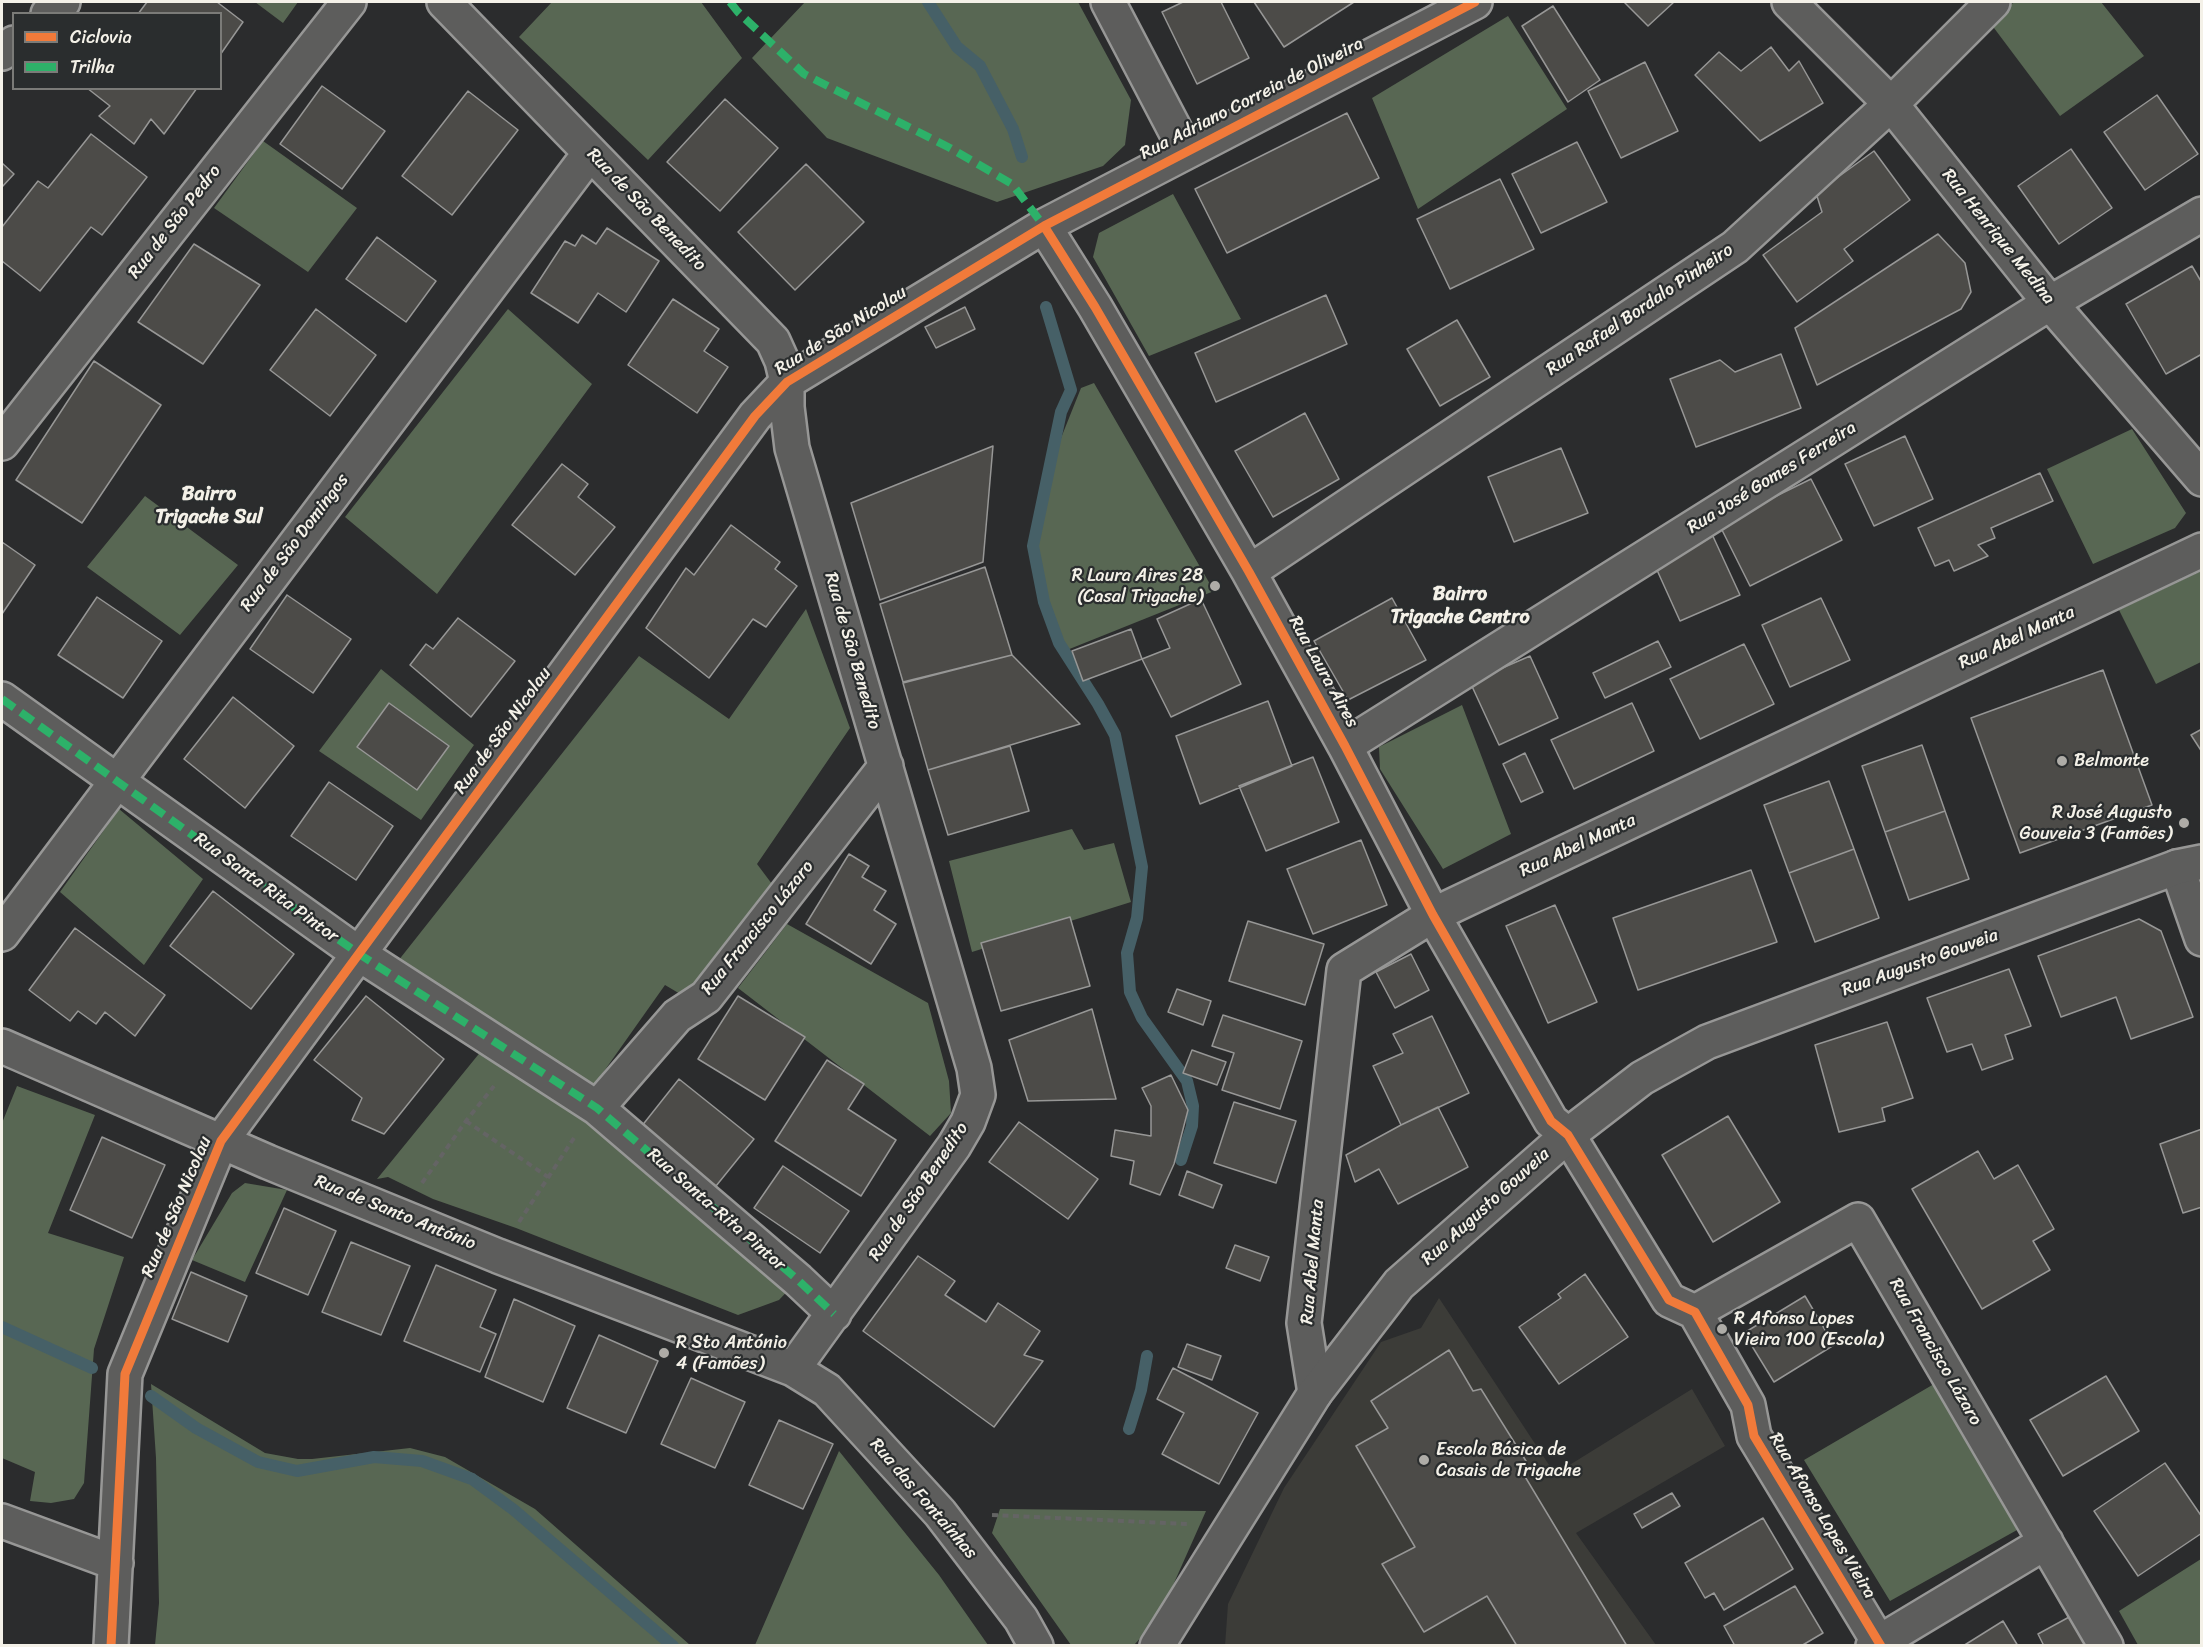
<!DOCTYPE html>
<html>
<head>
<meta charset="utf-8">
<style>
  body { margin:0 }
  #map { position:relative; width:2203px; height:1647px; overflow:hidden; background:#2b2c2d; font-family:Sriracha,sans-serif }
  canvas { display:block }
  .frame { position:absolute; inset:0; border:3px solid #f4f1e8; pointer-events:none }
  .legend { position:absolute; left:12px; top:12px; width:210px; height:78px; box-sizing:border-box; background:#2a2d2e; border:2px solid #7b7b78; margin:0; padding:8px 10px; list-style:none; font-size:18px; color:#f4f1e8 }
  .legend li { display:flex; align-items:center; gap:12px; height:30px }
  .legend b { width:30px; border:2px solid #7b7b78 }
</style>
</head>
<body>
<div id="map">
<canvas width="2203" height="1647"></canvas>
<div class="frame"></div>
<ul class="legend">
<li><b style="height:8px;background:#f17a3a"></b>Ciclovia</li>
<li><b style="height:8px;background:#2db169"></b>Trilha</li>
</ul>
</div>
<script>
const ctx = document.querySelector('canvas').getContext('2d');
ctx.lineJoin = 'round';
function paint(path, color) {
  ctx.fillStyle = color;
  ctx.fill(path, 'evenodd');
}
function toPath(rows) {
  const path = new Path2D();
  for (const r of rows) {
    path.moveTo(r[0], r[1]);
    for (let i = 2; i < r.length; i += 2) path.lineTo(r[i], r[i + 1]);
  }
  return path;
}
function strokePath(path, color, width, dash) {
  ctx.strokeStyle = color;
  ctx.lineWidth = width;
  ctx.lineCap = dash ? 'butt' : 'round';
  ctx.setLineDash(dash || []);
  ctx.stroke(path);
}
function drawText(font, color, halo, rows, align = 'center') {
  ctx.font = font + ' Sriracha,sans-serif';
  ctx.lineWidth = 4.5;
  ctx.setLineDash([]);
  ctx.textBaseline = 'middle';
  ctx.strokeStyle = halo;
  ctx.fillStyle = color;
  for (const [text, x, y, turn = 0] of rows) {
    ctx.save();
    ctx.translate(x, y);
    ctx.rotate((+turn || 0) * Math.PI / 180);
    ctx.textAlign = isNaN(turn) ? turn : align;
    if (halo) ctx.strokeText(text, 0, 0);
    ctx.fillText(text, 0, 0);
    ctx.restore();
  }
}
paint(toPath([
  [1439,1298,1555,1474,1692,1389,1725,1446,1576,1533,1656,1645,1225,1646,1228,1604,1284,1488,1381,1342,1421,1328]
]), '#3c3c38');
paint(toPath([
  [255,2,298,2,283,23],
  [552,2,701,2,742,58,648,160,519,37],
  [805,2,1078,2,1131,100,1125,145,1103,166,997,202,827,138,752,58],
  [2014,2,2101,2,2144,56,2060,116,1991,24],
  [1508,16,1567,109,1418,209,1372,98],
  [263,141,357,208,308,272,214,208],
  [1173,194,1241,319,1149,356,1093,257,1099,233],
  [508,309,592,384,437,594,345,517],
  [1094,383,1214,591,1067,650,1049,608,1036,558,1046,492,1059,443,1081,388],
  [2132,429,2186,513,2175,528,2093,564,2047,469],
  [145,496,238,565,180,635,87,567],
  [2201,571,2201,662,2156,684,2119,610],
  [806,609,850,728,757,864,775,888,687,998,665,985,590,1091,398,961,639,656,729,719],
  [381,669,474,745,421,820,319,751],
  [1462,705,1511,834,1443,869,1380,769,1379,747],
  [119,809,203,879,144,965,60,892],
  [1072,829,1084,850,1114,843,1131,902,972,952,949,861],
  [787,924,928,1003,949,1081,951,1113,930,1136,738,988],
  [491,1039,798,1280,779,1300,738,1315,516,1228,433,1199,388,1177,377,1179],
  [17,1086,95,1115,48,1233,124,1257,94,1349,84,1483,74,1499,51,1503,30,1501,35,1472,2,1458,2,1123],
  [245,1183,287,1190,245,1282,192,1260,232,1193],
  [151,1384,265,1453,298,1459,312,1459,410,1448,445,1457,535,1509,690,1645,155,1645,159,1603,156,1458],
  [1934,1384,2017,1530,1890,1601,1804,1460],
  [839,1451,939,1575,988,1645,755,1645],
  [1000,1509,1206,1511,1158,1619,1134,1645,1071,1645,992,1533],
  [2201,1559,2201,1645,2138,1645,2119,1611]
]), '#586753');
strokePath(toPath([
  [928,2,957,47,980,66,1013,129,1022,157],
  [1046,307,1071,390,1061,412,1033,546,1044,602,1059,643,1098,704,1115,735,1142,867,1137,918,1127,953,1130,992,1142,1018,1187,1081,1193,1106,1192,1126,1181,1160],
  [2,1327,92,1368],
  [151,1396,196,1428,258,1462,297,1471,374,1457,422,1461,472,1479,514,1510,673,1646],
  [1129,1429,1141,1390,1147,1356]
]), '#466067', 12);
const building = toPath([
  [147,2,217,2,243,22,220,55,220,14,138,14,147,2],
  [1183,2,1221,2,1249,58,1197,84,1162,12,1183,2],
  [1254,2,1354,2,1284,47,1254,2],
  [1624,2,1674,2,1648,26,1624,2],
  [1553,6,1600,80,1568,102,1522,26,1553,6],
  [1771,47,1789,71,1799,61,1823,103,1760,141,1695,75,1719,52,1741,71,1771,47],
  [1645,62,1678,131,1621,158,1588,91,1645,62],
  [322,86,385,131,342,189,280,144,322,86],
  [87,88,197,88,164,134,151,119,134,144,99,116,110,106,87,88],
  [468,91,518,130,452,215,402,176,468,91],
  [2157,95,2198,154,2145,190,2104,132,2157,95],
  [725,99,778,148,720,211,667,162,725,99],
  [1347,113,1379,178,1227,253,1195,189,1347,113],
  [91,134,147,177,102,235,91,227,40,291,2,261,2,227,38,181,48,188,91,134],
  [1577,142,1607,202,1541,233,1512,174,1577,142],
  [2071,149,2112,208,2059,244,2018,186,2071,149],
  [1874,151,1910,200,1844,249,1853,261,1797,302,1763,255,1822,212,1816,193,1874,151],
  [2,163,14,174,2,187,2,163],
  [806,164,864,222,795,290,738,232,806,164],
  [1500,179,1534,249,1450,289,1417,219,1500,179],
  [607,228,659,261,626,312,598,293,578,323,531,293,565,241,575,246,582,235,596,244,607,228],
  [1938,234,1965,263,1971,292,1961,309,1817,385,1795,328,1938,234],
  [377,237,436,281,406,322,346,279,377,237],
  [194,244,260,285,203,364,138,322,194,244],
  [2192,266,2202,283,2202,354,2166,374,2126,304,2192,266],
  [1326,295,1347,344,1216,402,1195,353,1326,295],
  [673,299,719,329,704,351,728,367,697,413,628,365,673,299],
  [965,307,975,329,936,348,925,327,965,307],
  [316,309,376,355,330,416,270,370,316,309],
  [1457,320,1490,377,1440,406,1407,349,1457,320],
  [1781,354,1801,408,1696,447,1670,379,1720,360,1735,372,1781,354],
  [94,361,161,405,82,523,16,480,94,361],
  [1305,413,1339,479,1273,517,1235,451,1305,413],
  [1905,436,1933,499,1874,526,1845,464,1905,436],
  [993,446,983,562,880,600,851,503,993,446],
  [1561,448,1588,513,1514,542,1488,477,1561,448],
  [562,464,588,484,578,497,615,527,575,575,512,525,562,464],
  [2040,473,2053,501,1991,528,1995,538,1978,545,1988,556,1954,571,1949,560,1935,566,1918,528,2040,473],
  [1811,479,1842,540,1750,586,1719,524,1811,479],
  [731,525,780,562,775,569,797,586,766,627,753,619,709,678,646,628,686,568,694,575,731,525],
  [1711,532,1740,595,1680,621,1652,559,1711,532],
  [2,542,35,565,2,614,2,542],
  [985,567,1012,655,903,682,880,604,985,567],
  [287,595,351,639,313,693,250,649,287,595],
  [97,597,162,641,123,698,58,655,97,597],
  [1392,598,1426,660,1348,700,1314,641,1392,598],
  [1821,598,1850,660,1790,687,1762,625,1821,598],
  [1201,599,1241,684,1171,717,1142,659,1170,648,1157,619,1201,599],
  [458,618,515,661,471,717,410,665,426,644,433,649,458,618],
  [1131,629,1142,659,1083,681,1072,651,1131,629],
  [1658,641,1671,667,1605,698,1593,673,1658,641],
  [1744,644,1774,704,1700,739,1670,679,1744,644],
  [1012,655,1080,724,928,770,903,683,1012,655],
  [1530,656,1558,718,1499,745,1470,682,1530,656],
  [2103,670,2152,805,2020,853,1971,718,2103,670],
  [233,697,294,746,245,808,184,759,233,697],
  [1268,701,1292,766,1200,804,1176,736,1268,701],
  [389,703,449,746,417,790,357,747,389,703],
  [1632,703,1654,751,1574,789,1551,740,1632,703],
  [2202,729,2202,752,2191,735,2202,729],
  [1922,745,1945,811,1885,832,1862,766,1922,745],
  [1010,746,1029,811,948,835,928,770,1010,746],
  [1525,753,1543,792,1521,802,1503,764,1525,753],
  [1313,757,1339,822,1266,851,1239,786,1313,757],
  [1829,781,1854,849,1789,873,1764,805,1829,781],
  [329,782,393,826,356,880,291,836,329,782],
  [1945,811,1969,879,1909,900,1885,832,1945,811],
  [1361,840,1387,905,1313,934,1287,869,1361,840],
  [1854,849,1879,918,1815,942,1789,873,1854,849],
  [849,854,869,866,862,877,886,891,874,910,896,924,871,964,806,924,849,854],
  [1751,870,1777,942,1638,990,1613,918,1751,870],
  [213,891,294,954,251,1009,170,946,213,891],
  [1555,905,1597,1002,1548,1023,1506,926,1555,905],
  [1070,917,1090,986,1001,1011,981,943,1070,917],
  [2139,919,2161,931,2193,1017,2131,1039,2116,997,2061,1017,2038,956,2139,919],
  [1248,921,1324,944,1305,1005,1229,981,1248,921],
  [75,928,165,995,135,1036,105,1012,96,1024,78,1011,70,1021,29,990,75,928],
  [1411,954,1429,990,1395,1008,1376,972,1411,954],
  [2009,969,2031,1026,2005,1035,2013,1059,1982,1070,1972,1044,1947,1052,1927,998,2009,969],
  [1177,989,1211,1001,1203,1025,1168,1012,1177,989],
  [366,996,444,1059,384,1134,352,1120,362,1098,314,1060,366,996],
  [738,996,805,1037,765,1100,698,1059,738,996],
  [1092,1009,1116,1099,1028,1101,1009,1040,1092,1009],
  [1223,1015,1302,1041,1280,1109,1222,1090,1234,1053,1212,1046,1223,1015],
  [1432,1016,1469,1093,1401,1125,1373,1066,1403,1053,1393,1034,1432,1016],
  [1887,1022,1913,1098,1882,1108,1885,1121,1839,1132,1815,1045,1887,1022],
  [1192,1050,1226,1062,1217,1085,1183,1073,1192,1050],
  [827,1060,864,1084,848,1109,896,1140,861,1196,775,1141,827,1060],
  [1171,1075,1188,1110,1174,1164,1160,1195,1130,1184,1134,1161,1111,1156,1115,1130,1151,1136,1151,1106,1142,1088,1171,1075],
  [679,1079,754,1139,716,1186,641,1127,679,1079],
  [1234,1102,1296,1121,1276,1183,1214,1163,1234,1102],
  [1438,1107,1468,1167,1398,1204,1379,1169,1355,1182,1346,1155,1401,1125,1438,1107],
  [1728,1116,1780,1202,1713,1242,1662,1155,1728,1116],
  [1019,1122,1098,1179,1068,1219,989,1162,1019,1122],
  [2202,1129,2202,1207,2183,1213,2160,1144,2202,1129],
  [102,1137,165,1165,132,1238,70,1210,102,1137],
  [1978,1151,1994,1179,2018,1165,2054,1229,2033,1241,2050,1270,1982,1309,1912,1189,1978,1151],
  [783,1166,849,1211,820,1253,754,1208,783,1166],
  [1187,1171,1222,1185,1213,1208,1179,1195,1187,1171],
  [284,1208,336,1231,308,1295,256,1273,284,1208],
  [351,1242,410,1266,381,1335,322,1312,351,1242],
  [1235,1245,1269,1257,1260,1281,1226,1268,1235,1245],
  [918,1256,955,1281,945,1295,986,1322,998,1303,1040,1331,1024,1355,1043,1361,994,1427,863,1331,918,1256],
  [436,1265,496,1290,480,1327,496,1334,480,1372,404,1341,436,1265],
  [191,1272,247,1296,228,1342,172,1319,191,1272],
  [1585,1274,1628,1337,1559,1384,1519,1327,1561,1298,1558,1294,1585,1274],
  [1805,1296,1834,1345,1774,1382,1744,1333,1805,1296],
  [514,1299,575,1326,543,1402,485,1377,514,1299],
  [599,1335,658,1361,626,1433,567,1408,599,1335],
  [1187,1344,1221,1356,1212,1380,1178,1367,1187,1344],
  [1449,1350,1473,1391,1481,1389,1526,1461,1518,1465,1627,1646,1517,1646,1487,1596,1424,1632,1382,1564,1415,1547,1356,1446,1388,1428,1371,1401,1449,1350],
  [1173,1368,1258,1413,1219,1484,1162,1454,1184,1413,1157,1399,1173,1368],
  [2106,1376,2139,1431,2063,1476,2030,1420,2106,1376],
  [691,1378,745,1402,715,1468,661,1444,691,1378],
  [779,1420,833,1444,803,1509,749,1485,779,1420],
  [2165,1463,2202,1517,2202,1533,2138,1576,2094,1511,2165,1463],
  [1672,1493,1680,1506,1642,1528,1634,1514,1672,1493],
  [1763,1518,1793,1569,1724,1610,1714,1593,1705,1598,1685,1563,1763,1518],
  [1795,1586,1823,1633,1801,1646,1735,1646,1724,1626,1795,1586],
  [2071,1616,2087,1646,2044,1646,2038,1634,2071,1616],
  [2003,1621,2018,1646,1963,1646,2003,1621]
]);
paint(building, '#4c4b48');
strokePath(building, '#979796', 1.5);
const street = toPath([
  [444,2,773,341,782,361,787,382,787,407,792,448,974,1068,978,1095,968,1122,954,1146,793,1369],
  [1108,2,1186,151],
  [1789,2,1891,104,2050,303,2202,479],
  [48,14,63,2],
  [2,53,14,43],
  [1044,226,1095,307,1249,572,1345,746,1433,915,1551,1121,1568,1135,1669,1300,1695,1312,1748,1405,1754,1436,1881,1646],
  [2,443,349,2],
  [1249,572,1735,247,1891,104,1993,2],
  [2,699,359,954,597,1108,798,1280,834,1314],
  [1345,746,2050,303,2202,214],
  [2177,867,2202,939],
  [2,934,590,153],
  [2,1046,268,1162,498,1256,793,1369,827,1390,940,1513,1021,1619,1036,1646],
  [597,1108,677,1016,706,997,886,766],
  [1695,1312,1858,1220,2106,1646],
  [1315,1393,1304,1323,1344,970,1433,915,2202,550],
  [2,1521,116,1563],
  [111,1646,125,1374,221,1141,755,416,787,382,1044,226,1475,2],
  [1873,1646,2046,1542]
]);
const secondary = toPath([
  [1157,1646,1315,1393,1399,1284,1568,1135,1642,1078,1707,1042,2177,867,2202,862]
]);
strokePath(street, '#979796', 38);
strokePath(secondary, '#979796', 38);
strokePath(toPath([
  [466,1121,548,1177],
  [422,1183,466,1121,494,1086],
  [519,1222,574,1138],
  [992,1515,1188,1524]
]), '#646464', 4, [6, 4.5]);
strokePath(street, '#5d5d5c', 33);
strokePath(secondary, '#5d5d5c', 33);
strokePath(toPath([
  [730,2,738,12,804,74,950,148,1012,184,1044,226],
  [2,699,359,954,597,1108,798,1280,834,1314]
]), '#2db169', 8, [15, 8]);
strokePath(toPath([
  [1044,226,1095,307,1249,572,1345,746,1433,915,1551,1121,1568,1135,1669,1300,1695,1312,1748,1405,1754,1436,1881,1646],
  [111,1646,125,1374,221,1141,755,416,787,382,1044,226,1475,2]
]), '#f17a3a', 9);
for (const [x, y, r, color] of [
  [1215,586,6,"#aeaca7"],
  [2062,761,6,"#aeaca7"],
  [2184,823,6,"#aeaca7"],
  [1722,1329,6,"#aeaca7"],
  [664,1353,6,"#aeaca7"],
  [1424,1460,6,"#aeaca7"]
]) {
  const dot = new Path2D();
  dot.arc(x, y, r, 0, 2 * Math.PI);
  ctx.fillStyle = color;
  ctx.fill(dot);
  strokePath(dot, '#2a2d2e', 2);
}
drawText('18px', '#f4f1e8', '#2a2d2e', [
  ["Rua Adriano Correia de Oliveira",1252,99,-27],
  ["Rua de São Benedito",646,210,46],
  ["Rua de São Pedro",175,222,-52],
  ["Rua Henrique Medina",1998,237,51],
  ["Rua Rafael Bordalo Pinheiro",1640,310,-34],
  ["Rua de São Nicolau",841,331,-32],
  ["Rua José Gomes Ferreira",1772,478,-32],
  ["Rua de São Domingos",295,543,-53],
  ["Rua Abel Manta",2017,638,-25],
  ["Rua de São Benedito",852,651,74],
  ["Rua Laura Aires",1323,672,61],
  ["Rua de São Nicolau",503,731,-54],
  ["Rua Abel Manta",1578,846,-25],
  ["Rua Santa Rita Pintor",266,888,36],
  ["Rua Francisco Lázaro",758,928,-51],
  ["Rua Augusto Gouveia",1920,963,-20],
  ["Rua de São Benedito",919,1192,-56],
  ["Rua de São Nicolau",177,1207,-67],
  ["Rua Augusto Gouveia",1486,1207,-42],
  ["Rua Santa-Rita Pintor",716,1210,41],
  ["Rua de Santo António",395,1213,22],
  ["Rua Abel Manta",1313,1262,-85],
  ["Rua Francisco Lázaro",1935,1352,60],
  ["Rua das Fontaínhas",923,1499,49],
  ["Rua Afonso Lopes Vieira",1822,1516,59]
]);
drawText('18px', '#f4f1e8', '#2a2d2e', [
  ["R Laura Aires 28",1203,576,"right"],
  ["(Casal Trigache)",1203,597,"right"],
  ["Belmonte",2074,761],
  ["R José Augusto",2172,813,"right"],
  ["Gouveia 3 (Famões)",2172,834,"right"],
  ["R Afonso Lopes",1734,1319],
  ["Vieira 100 (Escola)",1734,1340],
  ["R Sto António",676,1343],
  ["4 (Famões)",676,1364],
  ["Escola Básica de",1436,1450],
  ["Casais de Trigache",1436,1471]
], 'left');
drawText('bold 20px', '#f4f1e8', '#2a2d2e', [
  ["Bairro",209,495],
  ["Trigache Sul",209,518],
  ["Bairro",1460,595],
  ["Trigache Centro",1460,618]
]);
</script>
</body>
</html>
